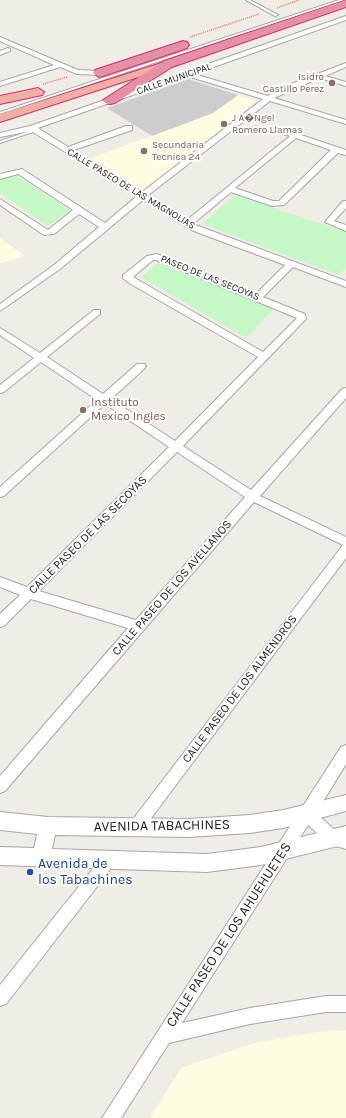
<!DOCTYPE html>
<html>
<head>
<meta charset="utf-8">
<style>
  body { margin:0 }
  canvas { display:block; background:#f0ece6 }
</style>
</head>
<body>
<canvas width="346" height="1118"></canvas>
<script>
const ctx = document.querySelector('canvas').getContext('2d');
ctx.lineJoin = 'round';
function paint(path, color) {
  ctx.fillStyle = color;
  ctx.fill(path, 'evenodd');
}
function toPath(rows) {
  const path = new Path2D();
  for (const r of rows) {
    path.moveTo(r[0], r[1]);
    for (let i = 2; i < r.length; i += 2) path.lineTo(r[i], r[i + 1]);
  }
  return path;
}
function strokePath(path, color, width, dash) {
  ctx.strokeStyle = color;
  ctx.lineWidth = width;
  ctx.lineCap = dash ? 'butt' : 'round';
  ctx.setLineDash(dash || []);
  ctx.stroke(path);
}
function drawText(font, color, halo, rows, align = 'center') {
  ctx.font = font + ' Karla,sans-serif';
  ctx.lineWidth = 4;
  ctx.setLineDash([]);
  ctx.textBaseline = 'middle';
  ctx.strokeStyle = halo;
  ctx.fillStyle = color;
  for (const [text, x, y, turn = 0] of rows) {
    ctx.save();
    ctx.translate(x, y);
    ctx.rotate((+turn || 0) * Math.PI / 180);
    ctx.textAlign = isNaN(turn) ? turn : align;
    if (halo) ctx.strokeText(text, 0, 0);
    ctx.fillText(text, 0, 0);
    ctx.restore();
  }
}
paint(toPath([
  [238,95,256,101,144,192,91,158,213,113],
  [0,238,25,256,0,263],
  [346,1030,346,1118,150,1118,181,1068,258,1042,316,1032]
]), '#fefce1');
paint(toPath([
  [188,79,238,95,213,113,152,136,107,108]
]), '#cdcdcd');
paint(toPath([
  [14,174,70,210,48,226,0,193,0,180],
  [235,195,346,232,346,268,339,275,202,224],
  [159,262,275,308,246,338,141,277]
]), '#c5f8c6');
const service = toPath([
  [246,0,250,0,278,15,275,16,246,0],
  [339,0,344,0,0,114,0,112,339,0],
  [36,129,39,130,0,143,0,141,36,129]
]);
const minor = toPath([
  [346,16,346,20,194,74,268,96,273,91,346,63,346,67,325,76,346,82,346,86,319,78,274,98,346,120,346,124,270,101,147,196,187,220,290,136,277,132,276,130,280,128,346,150,346,155,338,153,284,205,272,206,231,192,193,224,346,281,346,287,293,267,263,297,305,314,306,319,183,446,251,490,342,389,346,388,346,398,260,496,346,537,346,558,140,833,135,835,130,833,128,828,130,823,343,545,254,502,5,791,0,793,0,776,128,628,31,599,4,626,0,627,0,614,20,595,0,587,0,577,27,587,169,447,105,404,4,496,0,497,0,487,97,400,41,362,4,392,0,393,0,385,34,358,0,335,0,328,40,353,94,310,100,310,100,314,47,357,103,394,137,364,145,364,146,366,145,368,111,399,175,441,258,357,129,283,123,278,123,275,147,256,157,254,256,294,285,265,191,230,143,200,60,269,0,311,0,304,54,265,99,227,79,214,54,234,44,235,0,205,0,199,48,230,73,210,18,174,0,179,0,174,22,169,105,223,137,196,31,131,0,137,0,133,30,126,346,16],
  [187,76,263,99,142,192,74,150,132,130,132,126,126,126,68,147,38,128,187,76],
  [296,138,331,150,279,201,273,201,235,188,296,138],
  [153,260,156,260,297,318,263,352,133,277,153,260],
  [177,452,245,497,136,620,39,591,177,452],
  [0,37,78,70,99,71,102,73,99,75,77,74,60,67,0,86,0,82,54,65,0,41,0,37],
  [8,48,10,49,10,51,0,55,0,51,8,48],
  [343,201,346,201,346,208,334,221,346,225,346,231,325,222,343,201],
  [346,745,346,764,316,813,338,833,346,835,346,849,329,844,308,825,182,1023,250,1008,326,996,346,996,346,1012,326,1012,250,1024,169,1043,121,1118,102,1118,341,747,346,745],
  [108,854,113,856,116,861,113,866,6,1004,0,1006,0,985,103,856,108,854]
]);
const tertiary = toPath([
  [346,795,346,811,283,828,250,833,189,837,55,835,52,849,207,854,261,847,346,826,346,844,261,865,207,872,0,865,0,847,34,848,37,834,0,830,0,812,48,817,189,819,250,815,283,810,346,795]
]);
const trunk = toPath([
  [168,61,174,64,172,66,0,122,0,114,168,61],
  [38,88,44,92,42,95,0,104,0,96,38,88]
]);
const motorway = toPath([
  [346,0,346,7,172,67,115,103,110,104,105,103,103,100,164,61,346,0],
  [183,41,187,42,189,45,187,48,103,76,99,77,93,73,95,70,183,41]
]);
strokePath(service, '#a6a6a6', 2);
strokePath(minor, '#a6a6a6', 2);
strokePath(tertiary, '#a6a6a6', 2);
strokePath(trunk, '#d62b70', 2);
strokePath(motorway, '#d62b70', 2);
strokePath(toPath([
  [277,8,299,0],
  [190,37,259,14],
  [43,84,67,77]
]), '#f67671', 1.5, [1, 1]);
paint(service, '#fff');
paint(minor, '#fff');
paint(tertiary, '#fff');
paint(trunk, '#eeafa4');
paint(motorway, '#e490a5');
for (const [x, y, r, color] of [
  [332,83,4,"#8d6e63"],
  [224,124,4,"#8d6e63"],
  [144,151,4,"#8d6e63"],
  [83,410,4,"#8d6e63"],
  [30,872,4,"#1a4fb4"]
]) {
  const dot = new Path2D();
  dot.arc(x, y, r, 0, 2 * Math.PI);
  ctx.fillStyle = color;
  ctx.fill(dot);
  strokePath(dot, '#fff', 1.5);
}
drawText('10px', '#785e54', '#fff', [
  ["Isidro",324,77,"right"],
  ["Castillo Perez",324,89,"right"],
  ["J A�Ngel",232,118],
  ["Romero Llamas",232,130],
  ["Secundaria",152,145],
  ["Tecnica 24",152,157]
], 'left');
drawText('10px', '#1f1f1f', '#fff', [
  ["CALLE MUNICIPAL",174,79,-19],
  ["CALLE PASEO DE LAS MAGNOLIAS",131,189,31],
  ["PASEO DE LAS SECOYAS",210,278,22]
]);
drawText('12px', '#785e54', '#fff', [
  ["Instituto",91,403],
  ["Mexico Ingles",91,417]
], 'left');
drawText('12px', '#1f1f1f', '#fff', [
  ["CALLE PASEO DE LAS SECOYAS",88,535,-45],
  ["CALLE PASEO DE LOS AVELLANOS",172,588,-49],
  ["CALLE PASEO DE LOS ALMENDROS",240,689,-53]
]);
drawText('14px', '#1f1f1f', '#fff', [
  ["AVENIDA TABACHINES",162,826,-1],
  ["CALLE PASEO DE LOS AHUEHUETES",229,935,-57]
]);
drawText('14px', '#164399', '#fff', [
  ["Avenida de",38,864],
  ["los Tabachines",38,880]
], 'left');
</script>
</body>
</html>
